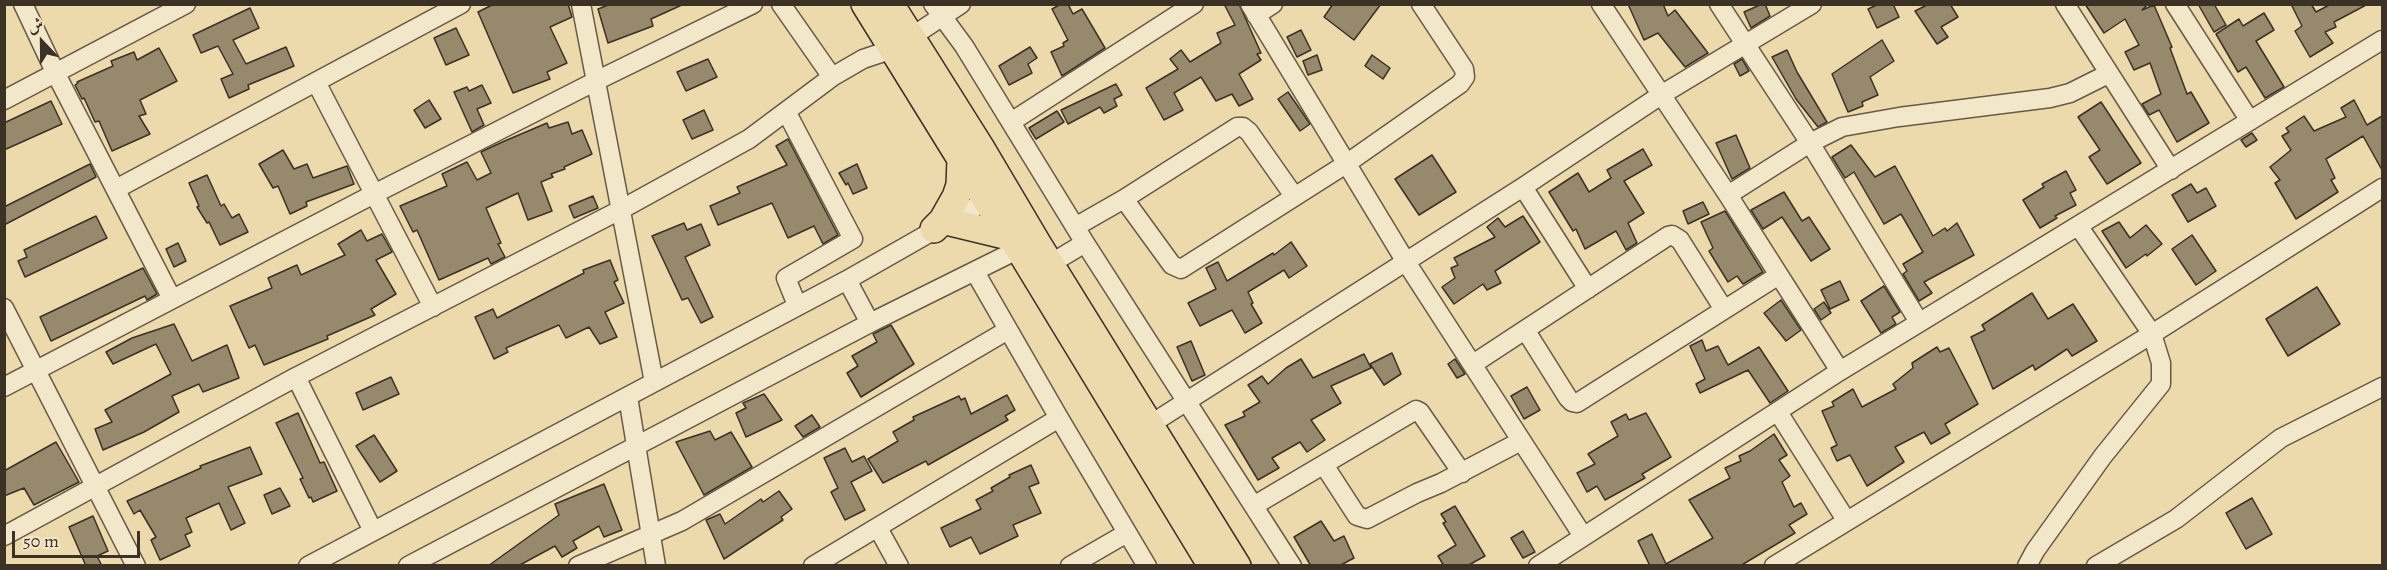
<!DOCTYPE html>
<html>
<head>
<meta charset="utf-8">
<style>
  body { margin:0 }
  #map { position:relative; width:2387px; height:570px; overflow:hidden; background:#ecdaac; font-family:Alegreya,Amiri,serif }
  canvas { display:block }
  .frame { position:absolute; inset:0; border:6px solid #3b3125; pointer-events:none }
  .north { position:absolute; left:12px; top:12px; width:60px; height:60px; -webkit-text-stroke:4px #f3e7c9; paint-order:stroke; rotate:338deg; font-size:16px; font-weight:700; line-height:24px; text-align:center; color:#3b3125 }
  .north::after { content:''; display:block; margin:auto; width:21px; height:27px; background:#3b3125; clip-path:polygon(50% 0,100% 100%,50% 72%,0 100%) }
  .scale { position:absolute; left:12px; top:531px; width:128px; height:27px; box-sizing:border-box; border:3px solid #3b3125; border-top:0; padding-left:8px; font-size:18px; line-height:21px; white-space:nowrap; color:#3b3125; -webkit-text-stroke:4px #f3e7c9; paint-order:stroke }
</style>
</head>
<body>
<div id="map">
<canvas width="2387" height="570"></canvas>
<div class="frame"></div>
<div class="north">ش</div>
<div class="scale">50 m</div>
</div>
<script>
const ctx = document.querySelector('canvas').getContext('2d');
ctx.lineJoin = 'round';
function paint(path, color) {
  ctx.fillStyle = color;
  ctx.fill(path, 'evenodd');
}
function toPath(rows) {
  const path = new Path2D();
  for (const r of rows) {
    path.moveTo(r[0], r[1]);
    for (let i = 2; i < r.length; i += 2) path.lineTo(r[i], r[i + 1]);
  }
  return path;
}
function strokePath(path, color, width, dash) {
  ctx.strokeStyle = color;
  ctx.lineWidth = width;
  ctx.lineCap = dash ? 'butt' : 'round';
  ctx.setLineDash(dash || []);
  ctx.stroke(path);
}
const building = toPath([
  [494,4,568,4,572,17,550,27,567,63,547,72,550,79,513,93,478,12,494,4],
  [611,4,684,4,651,19,653,26,608,43,598,9,611,4],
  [1061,4,1068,4,1073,14,1082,9,1105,48,1062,76,1051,52,1064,46,1063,43,1068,40,1052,9,1061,4],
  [1224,4,1239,4,1261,53,1257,54,1261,60,1239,74,1253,99,1239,106,1232,94,1216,101,1201,77,1174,93,1183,110,1164,120,1146,88,1178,69,1170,59,1181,50,1190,62,1221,43,1217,33,1235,25,1224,4],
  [1333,4,1381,4,1354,40,1324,17,1333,4],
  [1628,4,1663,4,1668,16,1675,10,1708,53,1685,67,1658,33,1644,40,1628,4],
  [1762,4,1765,4,1770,16,1751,28,1744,12,1762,4],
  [1879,4,1893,4,1899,17,1877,28,1868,9,1879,4],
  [1929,4,1950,4,1958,17,1941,27,1948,37,1937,44,1915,11,1929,4],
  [2085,4,2148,4,2142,10,2154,5,2172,47,2170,48,2187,94,2191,92,2209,123,2177,142,2159,110,2149,115,2142,104,2161,94,2150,63,2134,70,2125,52,2139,45,2125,19,2104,33,2085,4],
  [2198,4,2214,4,2226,25,2214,32,2198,4],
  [2291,4,2311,4,2316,12,2331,4,2368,4,2334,22,2336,27,2325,32,2333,43,2310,57,2295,31,2302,26,2291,4],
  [250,8,259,28,233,40,246,64,286,47,294,66,248,85,249,89,229,98,221,79,233,74,218,46,201,53,193,35,250,8],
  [2264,13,2274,30,2256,41,2284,87,2265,98,2246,67,2238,72,2216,34,2239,19,2243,26,2264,13],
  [456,28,469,55,446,65,434,38,456,28],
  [1301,30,1311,50,1297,57,1287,37,1301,30],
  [1882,40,1894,61,1870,77,1878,95,1862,102,1863,106,1848,112,1832,74,1882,40],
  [1030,47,1037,58,1028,64,1032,73,1009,85,999,66,1030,47],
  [159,48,177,81,140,100,146,114,139,116,150,134,112,151,99,121,95,122,84,98,82,99,75,85,78,83,77,82,113,66,111,61,134,52,137,60,159,48],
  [1787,50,1797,72,1827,122,1818,127,1796,99,1772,57,1787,50],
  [1317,55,1322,70,1308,75,1303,61,1317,55],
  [1372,55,1390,68,1383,79,1365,66,1372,55],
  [708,59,717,77,686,91,677,72,708,59],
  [1742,59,1749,71,1740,76,1734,64,1742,59],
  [1116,84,1122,95,1114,99,1117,106,1104,113,1100,107,1068,124,1061,110,1116,84],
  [482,85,491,103,477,109,484,125,472,132,454,92,467,87,469,91,482,85],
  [1288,92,1310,124,1300,131,1278,99,1288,92],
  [429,100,441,119,425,128,414,110,429,100],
  [2354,100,2367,125,2382,116,2382,170,2363,136,2326,159,2335,178,2331,180,2338,192,2296,219,2275,183,2280,180,2270,167,2291,150,2282,136,2289,132,2286,128,2304,116,2314,131,2346,117,2341,108,2354,100],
  [51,101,62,124,4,150,4,123,51,101],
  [2101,102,2141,163,2107,184,2089,157,2100,150,2078,117,2101,102],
  [704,110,713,130,692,139,683,120,704,110],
  [1057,111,1064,122,1036,139,1029,128,1057,111],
  [568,122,572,134,582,130,592,154,564,167,565,169,551,174,553,177,541,182,552,211,528,220,518,193,486,208,501,243,498,244,505,257,491,264,488,258,439,280,417,230,413,232,400,206,447,186,442,174,467,162,477,180,491,173,481,152,500,143,547,123,549,128,568,122],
  [2252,133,2257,140,2246,147,2241,140,2252,133],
  [1736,135,1750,168,1732,179,1716,143,1736,135],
  [788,139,838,235,823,244,814,226,788,238,772,203,718,225,710,206,740,193,737,187,787,165,776,146,788,139],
  [1851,145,1875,177,1895,166,1933,236,1945,228,1947,231,1957,223,1974,255,1924,282,1932,293,1919,301,1903,274,1907,271,1903,264,1923,252,1901,214,1884,224,1854,172,1845,178,1832,157,1851,145],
  [1643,149,1652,165,1624,181,1644,213,1628,223,1637,243,1626,250,1616,231,1585,249,1576,229,1573,231,1549,192,1578,173,1589,192,1611,178,1607,170,1643,149],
  [283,150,294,169,307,164,313,178,347,166,354,184,306,202,307,206,290,214,278,186,273,188,259,164,283,150],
  [1432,155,1456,192,1419,215,1395,179,1432,155],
  [90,164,96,177,4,225,4,207,90,164],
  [857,164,867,188,853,194,848,183,846,185,839,173,857,164],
  [2066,171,2076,190,2070,193,2076,205,2055,216,2057,218,2040,228,2023,200,2044,187,2042,184,2066,171],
  [207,175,221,206,224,204,232,218,239,214,248,232,220,245,209,222,207,223,197,207,199,206,189,183,207,175],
  [2191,184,2197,193,2206,188,2216,206,2188,222,2172,195,2191,184],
  [1784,192,1802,221,1809,217,1830,249,1811,261,1782,217,1763,229,1751,210,1784,192],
  [593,196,598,208,574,218,569,206,593,196],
  [1703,202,1709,214,1688,224,1683,211,1703,202],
  [1725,211,1763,272,1743,284,1737,276,1728,282,1709,251,1713,248,1701,222,1725,211],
  [96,216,107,238,25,277,18,261,27,257,24,250,96,216],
  [1523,216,1540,242,1495,271,1501,283,1487,290,1483,284,1454,304,1442,287,1455,278,1451,268,1458,265,1454,258,1495,237,1487,227,1498,218,1505,227,1523,216],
  [2119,222,2130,238,2146,225,2162,244,2147,256,2146,254,2126,268,2102,231,2119,222],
  [684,223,687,230,701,224,710,245,685,257,713,317,701,323,688,298,682,300,652,236,684,223],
  [361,230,367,241,382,234,392,252,376,260,396,294,371,309,375,315,327,336,328,339,264,365,255,345,249,348,230,306,272,288,268,278,297,265,301,275,345,255,338,244,361,230],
  [2192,235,2216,271,2196,285,2172,249,2192,235],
  [1291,242,1307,266,1289,278,1284,270,1248,292,1253,303,1251,304,1262,323,1245,333,1232,310,1200,326,1188,303,1216,289,1206,268,1218,262,1227,281,1273,253,1274,255,1291,242],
  [178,243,186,261,174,267,166,249,178,243],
  [610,260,618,280,614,282,624,303,605,312,617,337,600,344,589,327,566,338,559,325,506,348,508,352,494,359,475,317,493,309,497,318,584,273,583,270,610,260],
  [143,268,157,294,147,300,145,296,51,341,40,317,143,268],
  [1840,281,1849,300,1830,309,1821,290,1840,281],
  [1884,286,1900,312,1892,317,1896,324,1881,333,1861,301,1884,286],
  [2317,287,2340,324,2288,356,2266,319,2317,287],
  [2032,293,2048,319,2073,304,2097,341,2072,356,2067,349,2035,370,2033,365,1993,389,1971,337,1985,330,1982,325,2032,293],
  [1781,300,1801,330,1786,341,1764,313,1781,300],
  [1824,302,1831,313,1821,320,1814,309,1824,302],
  [174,324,192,361,227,345,239,378,203,392,199,384,172,396,179,412,144,432,103,450,95,429,112,422,105,410,171,374,156,344,113,364,106,352,132,338,174,324],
  [891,325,914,364,861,397,847,373,858,366,852,356,877,342,873,334,891,325],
  [1702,340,1706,351,1718,346,1728,365,1759,347,1788,391,1770,403,1748,370,1700,393,1696,384,1705,379,1690,346,1702,340],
  [1191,341,1205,375,1192,381,1177,347,1191,341],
  [1937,347,1940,352,1949,348,1978,404,1945,424,1950,433,1931,444,1924,432,1895,447,1904,462,1867,486,1850,455,1837,461,1831,448,1837,445,1822,411,1834,406,1832,402,1853,389,1862,407,1896,389,1893,384,1913,368,1912,363,1937,347],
  [1392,353,1401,374,1384,385,1370,364,1392,353],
  [1364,354,1371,368,1331,386,1341,403,1311,420,1325,440,1307,452,1300,442,1272,458,1279,468,1258,480,1225,425,1245,416,1243,412,1260,402,1248,385,1262,376,1268,384,1286,368,1301,359,1313,378,1364,354],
  [1455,359,1465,374,1457,378,1448,364,1455,359],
  [391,377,399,394,363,410,356,393,391,377],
  [1527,387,1540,410,1524,419,1511,396,1527,387],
  [764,394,782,420,746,437,736,413,746,408,743,403,764,394],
  [1007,395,1015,410,1005,416,1008,420,928,465,926,461,883,483,868,459,898,441,893,432,914,420,913,417,959,396,961,400,965,398,971,414,1007,395],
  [298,413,320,463,324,462,337,491,313,502,311,497,309,498,300,479,303,478,276,423,298,413],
  [1646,413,1671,457,1642,474,1645,478,1605,500,1597,486,1587,492,1577,473,1595,464,1588,454,1618,436,1611,422,1626,414,1629,420,1646,413],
  [812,415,820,427,803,437,795,426,812,415],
  [710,431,715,440,731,432,752,467,704,495,676,442,710,431],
  [1774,434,1787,455,1779,460,1790,476,1782,482,1794,507,1801,503,1807,514,1789,525,1795,533,1740,566,1650,566,1638,541,1652,534,1666,564,1713,538,1689,500,1730,478,1725,468,1741,461,1739,456,1750,451,1774,434],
  [374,435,397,471,380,482,356,446,374,435],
  [56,442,79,482,34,505,24,488,4,496,4,471,56,442],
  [250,447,262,474,228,487,245,523,231,530,219,503,186,518,192,532,185,535,190,546,160,560,151,540,156,537,140,510,134,514,127,501,201,468,200,466,250,447],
  [845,448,852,462,864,456,872,471,851,482,865,510,845,520,831,492,838,488,824,458,845,448],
  [1031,465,1039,483,1029,487,1041,513,1013,525,1018,536,980,554,971,537,950,547,941,528,981,509,976,500,993,491,991,488,1010,477,1009,475,1031,465],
  [604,484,622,530,604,537,599,526,573,541,577,548,562,557,555,546,518,566,488,566,559,515,555,504,604,484],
  [280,488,290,506,272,514,264,495,280,488],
  [779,491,792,509,781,517,783,520,724,559,706,520,720,514,725,524,761,499,763,502,779,491],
  [2252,498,2272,534,2246,549,2226,513,2252,498],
  [1455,506,1485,556,1467,566,1444,566,1438,556,1456,545,1443,523,1446,522,1441,514,1455,506],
  [93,516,108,551,97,556,102,566,86,566,69,527,93,516],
  [1321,521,1334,541,1344,536,1354,558,1339,566,1311,566,1294,537,1321,521],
  [1523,531,1535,552,1523,558,1511,538,1523,531]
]);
paint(building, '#97896b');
strokePath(building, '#3b3125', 1.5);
const minor = toPath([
  [23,4,56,74,172,299],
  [581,4,654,382],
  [781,4,832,77],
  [933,4,964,46,1085,243,1292,566],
  [1250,4,1406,262,1583,536],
  [1601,4,1728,195,1840,371],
  [1719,4,1810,143,1919,322],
  [2065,4,2171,170],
  [2175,4,2250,121],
  [1256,15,1273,4],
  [316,82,433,307],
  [4,100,186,4],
  [787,113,853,239,786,278,797,305],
  [1011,122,1194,4],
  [1523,187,1588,289],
  [116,189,461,4],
  [1728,195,1810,143,1842,127,1899,117,2050,98,2070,93,2108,74],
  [1124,199,1172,265,1181,269,1346,164,1460,84,1465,77,1464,69,1421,4],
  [1075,227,1124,199,1237,127,1243,127,1249,132,1294,196],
  [1050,264,1085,243],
  [975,272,1059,418,1147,566],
  [847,280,870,323],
  [4,308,136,566],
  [1526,331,1568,398,1572,402,1577,403,1779,275],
  [1473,364,1668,236,1672,235,1680,240,1723,308],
  [296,377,373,531],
  [4,387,374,194,598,80,753,4],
  [628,397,656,566],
  [1778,412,1846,520],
  [1151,424,1523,187,1661,95,1812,4],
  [1324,465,1357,516,1367,519,1417,493,1441,483,1521,441],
  [1255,505,1416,410,1420,412,1462,473],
  [878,528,899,566],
  [4,536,296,377,622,209,749,139,832,77,863,59,893,49,961,4],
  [308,566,847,280,996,195],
  [408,566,870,323,1019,249],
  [578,566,682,521,1008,330],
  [813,566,1059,418],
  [1070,566,1127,533],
  [1538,566,1840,371,2382,40],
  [1774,566,2152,334,2382,188],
  [2027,566,2035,551,2103,456,2161,384,2161,363,2152,334,2079,227],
  [2096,566,2176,519,2281,438,2382,387]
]);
const highway = toPath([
  [865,4,987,201,1012,237,1212,566],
  [890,4,980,147,1038,245,1237,566],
  [950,222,1012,237],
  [934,229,943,220,956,197,960,185,961,159]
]);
strokePath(minor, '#675b47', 21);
strokePath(highway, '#3b3125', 30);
strokePath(minor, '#f3e7c9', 18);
strokePath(highway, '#ecdaac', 27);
</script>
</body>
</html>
